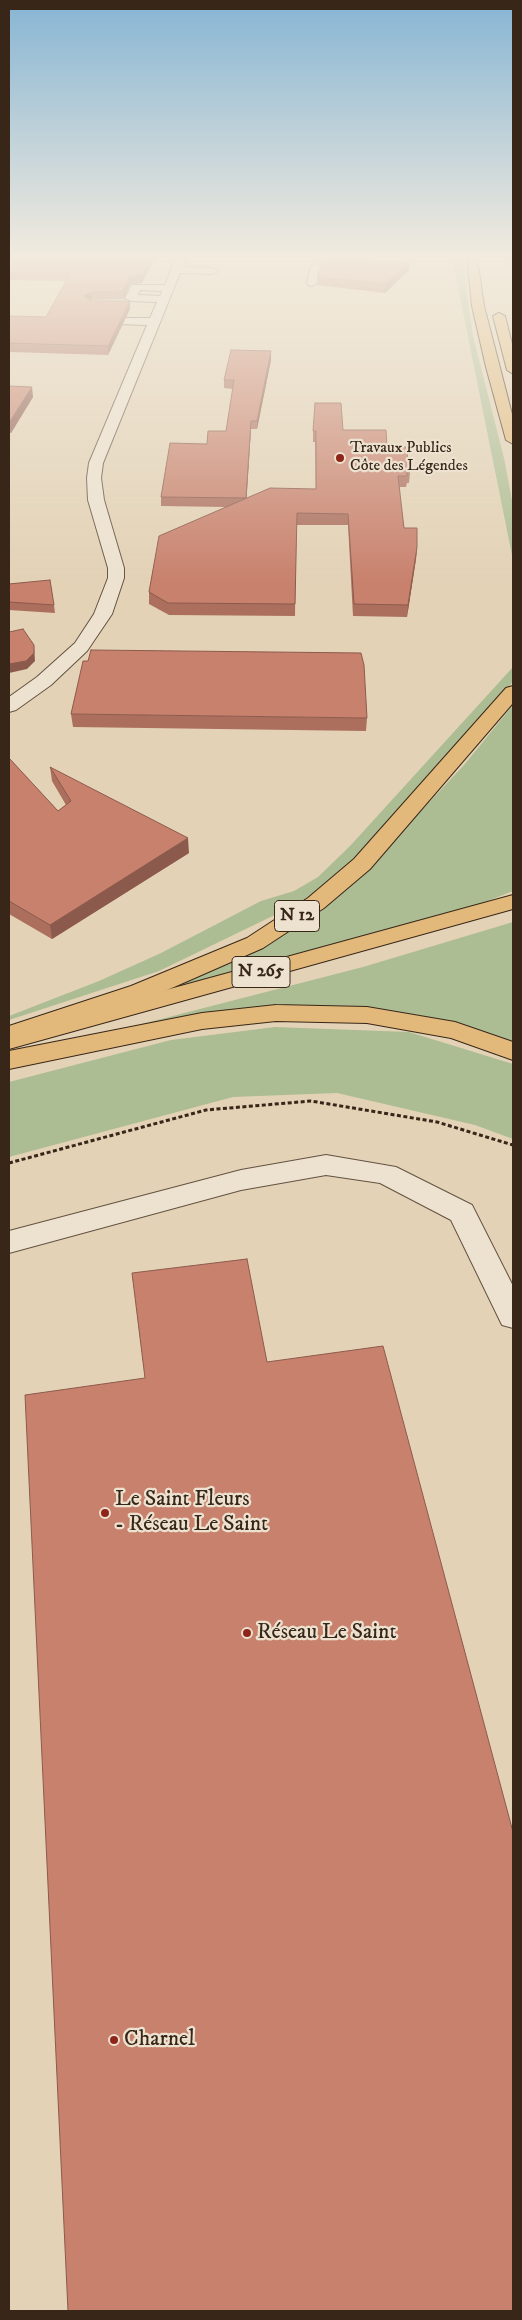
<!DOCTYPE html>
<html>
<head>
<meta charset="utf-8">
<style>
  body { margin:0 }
  #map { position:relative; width:522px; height:2320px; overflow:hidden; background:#e3d2b6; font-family:"IM FELL DW Pica",serif }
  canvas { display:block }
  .frame { position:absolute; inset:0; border:10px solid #382719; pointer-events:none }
</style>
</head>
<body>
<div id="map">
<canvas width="522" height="2320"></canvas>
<div class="frame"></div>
</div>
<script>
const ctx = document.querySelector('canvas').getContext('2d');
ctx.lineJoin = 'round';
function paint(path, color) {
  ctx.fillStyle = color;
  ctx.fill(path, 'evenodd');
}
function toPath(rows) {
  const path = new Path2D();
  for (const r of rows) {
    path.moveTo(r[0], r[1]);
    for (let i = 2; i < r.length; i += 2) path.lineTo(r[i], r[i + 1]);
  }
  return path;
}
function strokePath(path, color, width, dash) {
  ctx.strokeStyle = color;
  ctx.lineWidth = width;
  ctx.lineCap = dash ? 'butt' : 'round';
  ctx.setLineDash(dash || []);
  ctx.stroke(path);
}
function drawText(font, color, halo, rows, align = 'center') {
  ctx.font = font + ' "IM FELL DW Pica",serif';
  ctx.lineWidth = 4.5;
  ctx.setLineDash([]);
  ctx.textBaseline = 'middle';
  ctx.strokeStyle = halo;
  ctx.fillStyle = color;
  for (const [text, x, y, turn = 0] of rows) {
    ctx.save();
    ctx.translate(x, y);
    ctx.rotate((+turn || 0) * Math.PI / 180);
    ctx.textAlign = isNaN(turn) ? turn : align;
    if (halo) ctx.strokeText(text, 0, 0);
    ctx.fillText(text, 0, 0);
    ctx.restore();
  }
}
paint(toPath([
  [452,258,462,258,473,336,504,458,513,506,513,560],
  [513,667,513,681,496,706,384,834,316,895,159,971,9,1020,9,1016,99,981,161,953,261,901,294,891,318,877,350,846],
  [513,705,513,891,460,912,133,1005,357,879,464,765],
  [513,922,513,1042,420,1015,335,1009,130,1027,363,967],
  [275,1027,409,1032,513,1064,513,1139,475,1125,337,1093,233,1097,9,1157,9,1082,171,1040]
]), '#adbd93');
const minor = toPath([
  [176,258,186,258,183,267,213,268,218,271,213,274,180,273,103,463,101,478,104,500,124,568,124,578,112,614,87,651,51,685,16,710,9,712,9,697,37,677,75,643,94,614,108,578,108,568,88,500,87,478,89,463,147,325,117,324,111,321,117,318,150,318,157,302,131,301,125,298,132,285,165,285,176,258],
  [140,290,162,291,160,296,138,295,140,290],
  [507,258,513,258,513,267,509,266,507,258],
  [316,263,321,266,317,283,312,286,308,285,307,283,311,266,316,263],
  [326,1155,396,1167,472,1205,513,1286,513,1328,502,1325,451,1220,380,1183,326,1175,241,1190,9,1253,9,1231,241,1170,326,1155]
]);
const major = toPath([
  [513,895,513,909,9,1049,9,1033,513,895]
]);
const highway = toPath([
  [467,258,477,258,484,306,513,418,513,444,506,440,486,367,472,306,467,258],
  [499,313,505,316,513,348,513,374,507,370,493,316,499,313],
  [513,686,513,703,370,869,324,908,263,948,149,998,9,1043,9,1026,131,986,247,938,308,898,354,859,506,688,513,686],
  [276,1005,367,1007,455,1022,513,1042,513,1060,451,1038,367,1023,276,1021,202,1029,9,1069,9,1051,202,1013,276,1005]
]);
strokePath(minor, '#635240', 2);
strokePath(major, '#382719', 2);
strokePath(highway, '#382719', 2);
strokePath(toPath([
  [9,1163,206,1110,311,1101,437,1122,513,1145]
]), '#382719', 3, [4, 2.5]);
paint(minor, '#ede2d0');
paint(major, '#e2b97b');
paint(highway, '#e2b97b');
paint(toPath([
  [9,258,155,258,142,283,130,284,124,299,92,300,91,301,130,309,108,355,9,352,9,316,46,317,66,281,9,280],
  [371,261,409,270,385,293,317,285,317,277],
  [271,360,257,429,251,429,246,499,316,489,315,442,313,442,313,431,343,430,387,447,410,472,409,483,407,483,406,487,399,487,404,528,417,547,416,559,407,617,353,616,348,525,296,525,295,616,169,615,149,604,149,592,227,507,161,506,161,497,207,444,226,431,233,389,224,388,224,380],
  [9,386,33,397,11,433,9,433],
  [9,584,54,605,55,613,9,610],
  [71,714,367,718,366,731,73,727],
  [9,758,58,811,66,805,52,781,50,767,189,853,52,939,9,914]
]), '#ac6f5e');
paint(toPath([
  [151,258,155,258,142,283,130,284,124,299,123,291,130,276],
  [410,262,409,270,385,293,385,284],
  [91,292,92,300,84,304,84,296],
  [130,301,130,309,108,355,108,346],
  [271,351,271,360,257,429,257,421],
  [32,387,33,397,11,433,9,423],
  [251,421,251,429,246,507,246,498],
  [417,547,416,559,407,617,408,605],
  [34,645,35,661,27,669,9,673,9,664],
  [188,838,189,853,52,939,50,925]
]), '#8c5a4c');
const building = toPath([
  [9,258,151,258,142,275,130,276,123,291,91,292,84,296,91,301,130,301,108,346,9,343,9,316,46,317,71,273,9,272,9,258],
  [332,258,371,258,370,261,410,262,385,284,317,277,323,260,331,260,332,258],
  [231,350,271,351,257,421,251,421,246,498,161,497,170,443,207,444,208,431,226,431,234,380,224,380,231,350],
  [9,386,32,387,9,423,9,386],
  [315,403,341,403,343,430,386,430,387,447,406,447,410,472,407,472,407,476,398,476,404,528,417,528,417,547,408,605,354,604,348,514,297,513,295,604,168,603,149,592,159,536,270,488,316,489,316,431,313,431,315,403],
  [50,580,54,605,9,602,9,584,50,580],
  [23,629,34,645,34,653,26,661,9,664,9,632,23,629],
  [91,650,361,653,364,665,367,718,71,714,83,661,88,661,91,650],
  [9,758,58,811,71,801,50,767,188,838,50,925,9,901,9,758],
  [247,1259,267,1362,383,1346,513,1832,513,2311,68,2311,25,1395,145,1378,132,1273,247,1259]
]);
paint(building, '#c8816d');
strokePath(building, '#8c5a4c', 1);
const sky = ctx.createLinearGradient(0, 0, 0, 582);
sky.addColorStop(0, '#87b5d4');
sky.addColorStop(0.44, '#f2ebde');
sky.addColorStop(1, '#f2ebde00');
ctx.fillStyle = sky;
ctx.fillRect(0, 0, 522, 582);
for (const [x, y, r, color] of [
  [340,458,5,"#8f2418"],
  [105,1513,5,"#8f2418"],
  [247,1633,5,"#8f2418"],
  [114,2040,5,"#8f2418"]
]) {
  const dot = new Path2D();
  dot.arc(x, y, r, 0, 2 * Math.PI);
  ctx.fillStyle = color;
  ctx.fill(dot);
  strokePath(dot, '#ede2d0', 2);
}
drawText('16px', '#382719', '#ede2d0', [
  ["Travaux Publics",350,449],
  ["Côte des Légendes",350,467]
], 'left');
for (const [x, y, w] of [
  [297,916,45],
  [261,972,58]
]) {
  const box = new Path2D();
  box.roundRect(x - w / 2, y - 15.5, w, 31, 4);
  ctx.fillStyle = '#ede2d0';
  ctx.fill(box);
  strokePath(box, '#382719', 1);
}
drawText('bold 18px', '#382719', null, [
  ["N 12",297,916],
  ["N 265",261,972]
]);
drawText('22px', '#382719', '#ede2d0', [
  ["Le Saint Fleurs",115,1500],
  ["- Réseau Le Saint",115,1525],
  ["Réseau Le Saint",257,1633],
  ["Charnel",124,2040]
], 'left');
</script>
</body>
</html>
